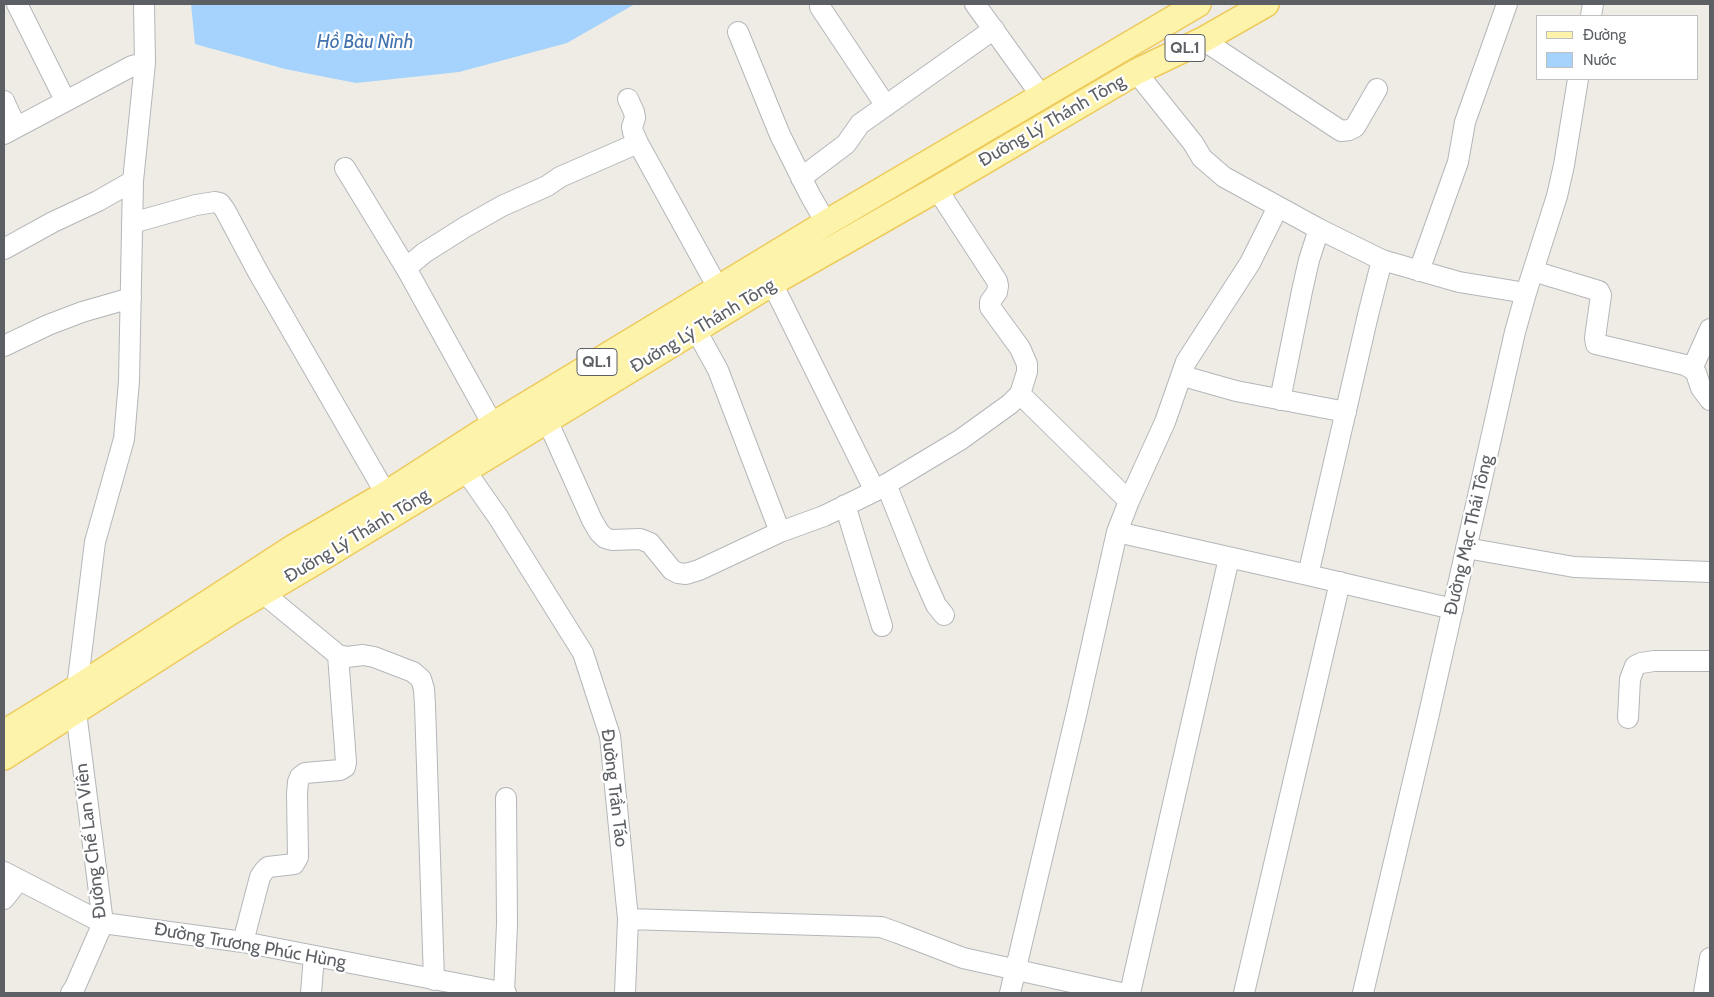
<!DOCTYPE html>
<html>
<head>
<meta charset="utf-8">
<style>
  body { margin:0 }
  #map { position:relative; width:1714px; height:997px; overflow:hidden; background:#eeece4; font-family:Cabin,sans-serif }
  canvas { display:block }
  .frame { position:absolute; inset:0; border:5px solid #5c5f64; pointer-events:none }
  .legend { position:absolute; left:1536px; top:15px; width:162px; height:65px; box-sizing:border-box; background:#fff; border:1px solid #bebfc1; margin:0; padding:6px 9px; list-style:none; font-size:15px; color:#5c5f64 }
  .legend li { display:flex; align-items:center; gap:10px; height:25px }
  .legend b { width:25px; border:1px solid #bebfc1 }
</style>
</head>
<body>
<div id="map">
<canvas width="1714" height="997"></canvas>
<div class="frame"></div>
<ul class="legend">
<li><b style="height:6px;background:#fdf3aa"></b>Đường</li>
<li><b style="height:14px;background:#a5d3fd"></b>Nước</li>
</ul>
</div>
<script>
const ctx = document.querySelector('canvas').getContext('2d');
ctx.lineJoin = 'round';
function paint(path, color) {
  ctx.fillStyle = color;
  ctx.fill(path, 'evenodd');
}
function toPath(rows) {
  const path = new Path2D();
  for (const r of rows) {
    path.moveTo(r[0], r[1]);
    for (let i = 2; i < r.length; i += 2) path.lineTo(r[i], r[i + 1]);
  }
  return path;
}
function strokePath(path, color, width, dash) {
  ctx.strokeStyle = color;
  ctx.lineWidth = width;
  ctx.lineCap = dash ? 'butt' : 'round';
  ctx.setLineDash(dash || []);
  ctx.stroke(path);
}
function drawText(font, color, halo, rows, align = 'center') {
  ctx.font = font + ' Cabin,sans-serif';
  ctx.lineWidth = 4.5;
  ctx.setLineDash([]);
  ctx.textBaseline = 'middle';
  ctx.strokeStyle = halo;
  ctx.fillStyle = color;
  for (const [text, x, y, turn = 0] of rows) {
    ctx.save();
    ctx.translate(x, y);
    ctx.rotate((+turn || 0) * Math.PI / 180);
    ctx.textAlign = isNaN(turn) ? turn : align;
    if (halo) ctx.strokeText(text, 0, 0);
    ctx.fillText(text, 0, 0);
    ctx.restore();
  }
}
paint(toPath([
  [191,4,635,4,567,43,459,72,356,83,285,69,195,44]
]), '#a5d3fd');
const minor = toPath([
  [17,4,65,100],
  [975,4,1035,87],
  [820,7,886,106],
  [1591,16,1593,4],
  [738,32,780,135,810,195,826,223],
  [1203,40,1341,131,1349,130,1355,127,1377,89],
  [1136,72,1193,143,1202,158,1224,177,1319,229,1382,260,1459,282,1526,293],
  [628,99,634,112,635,118,632,127,633,132,638,143,718,288],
  [4,101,16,127],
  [4,134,132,66,145,63],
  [345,168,406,268,493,425],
  [801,178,846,144,860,124,994,29],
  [132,223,196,205,215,202,220,203,225,210,258,272,386,494],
  [4,249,53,222,98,201,133,181],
  [406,268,424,253,465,227,502,206,547,186,560,177,638,143],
  [1419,271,1458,162,1465,122,1507,4],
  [1533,271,1599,291,1601,295,1595,338,1596,344,1685,365,1692,369,1696,373,1701,388,1710,400],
  [772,283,875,491],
  [696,330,718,370,780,532],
  [4,346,48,325,82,312,131,298],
  [1692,369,1710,329],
  [1183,376,1236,391,1346,412],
  [1020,394,1129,501],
  [1280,400,1302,291,1309,260,1319,229],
  [547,420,592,520,599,532,605,538,612,540,640,539,650,543,672,570,678,573,686,574,699,570,780,532,824,516,875,491,960,440,1010,404,1020,394,1027,372,1027,364,1020,348,990,307,990,302,997,292,998,286,997,281,937,189],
  [465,470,498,517,583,653,610,736,628,919,625,993],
  [886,484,920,569,936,605,944,615],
  [845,505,882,626],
  [1117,532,1308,575,1453,609],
  [1466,548,1574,567,1710,572],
  [1308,575,1368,315,1382,260],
  [263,593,338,655,347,657,363,655,374,657,413,672,421,679,424,689,425,705,434,980],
  [77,688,95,542,124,439,129,381,133,181,145,63,144,4],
  [1628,718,1630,679,1635,666,1641,663,1654,661,1710,661],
  [4,872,103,923,243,942,506,993],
  [4,899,19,880],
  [628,919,881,927,898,933,963,958,1121,993],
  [243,942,260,877,264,871,268,867,294,864,298,857,297,794,298,782,300,777,305,773,340,770,345,767,346,762,338,655],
  [71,993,75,987,103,923,76,712],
  [311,993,314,956],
  [504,993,507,924,506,798],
  [1010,993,1077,711,1117,532,1129,501,1165,422,1186,362,1250,263,1278,207],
  [1130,993,1229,558],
  [1244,993,1340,582],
  [1363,993,1428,718,1515,332,1526,293,1557,196,1564,165,1578,79],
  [1704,993,1710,958]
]);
const major = toPath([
  [4,733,77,688,294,547,386,494,493,425,826,223,1198,4],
  [4,757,232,611,310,565,772,283,937,189,1136,72,1203,40,1266,4]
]);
strokePath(minor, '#b4b6ba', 22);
strokePath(major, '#eecb5d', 28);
strokePath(minor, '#fff', 20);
strokePath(major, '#fdf3aa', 25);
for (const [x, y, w] of [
  [1185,48,40],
  [597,362,40]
]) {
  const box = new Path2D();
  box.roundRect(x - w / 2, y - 13.5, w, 27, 4);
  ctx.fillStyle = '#fff';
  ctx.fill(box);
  strokePath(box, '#5c5f64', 1);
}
drawText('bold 16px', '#5c5f64', null, [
  ["QL.1",1185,48],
  ["QL.1",597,362]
]);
drawText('18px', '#5c5f64', '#fff', [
  ["Đường Lý Thánh Tông",1052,121,-30],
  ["Đường Lý Thánh Tông",703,326,-31],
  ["Đường Mạc Thái Tông",1469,535,-77],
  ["Đường Lý Thánh Tông",357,536,-31],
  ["Đường Trần Táo",614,788,83],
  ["Đường Chế Lan Viên",91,841,-97],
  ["Đường Trương Phúc Hùng",250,946,10]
]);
drawText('italic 19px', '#4273ae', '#fff', [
  ["Hồ Bàu Nình",365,42]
]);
</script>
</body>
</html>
